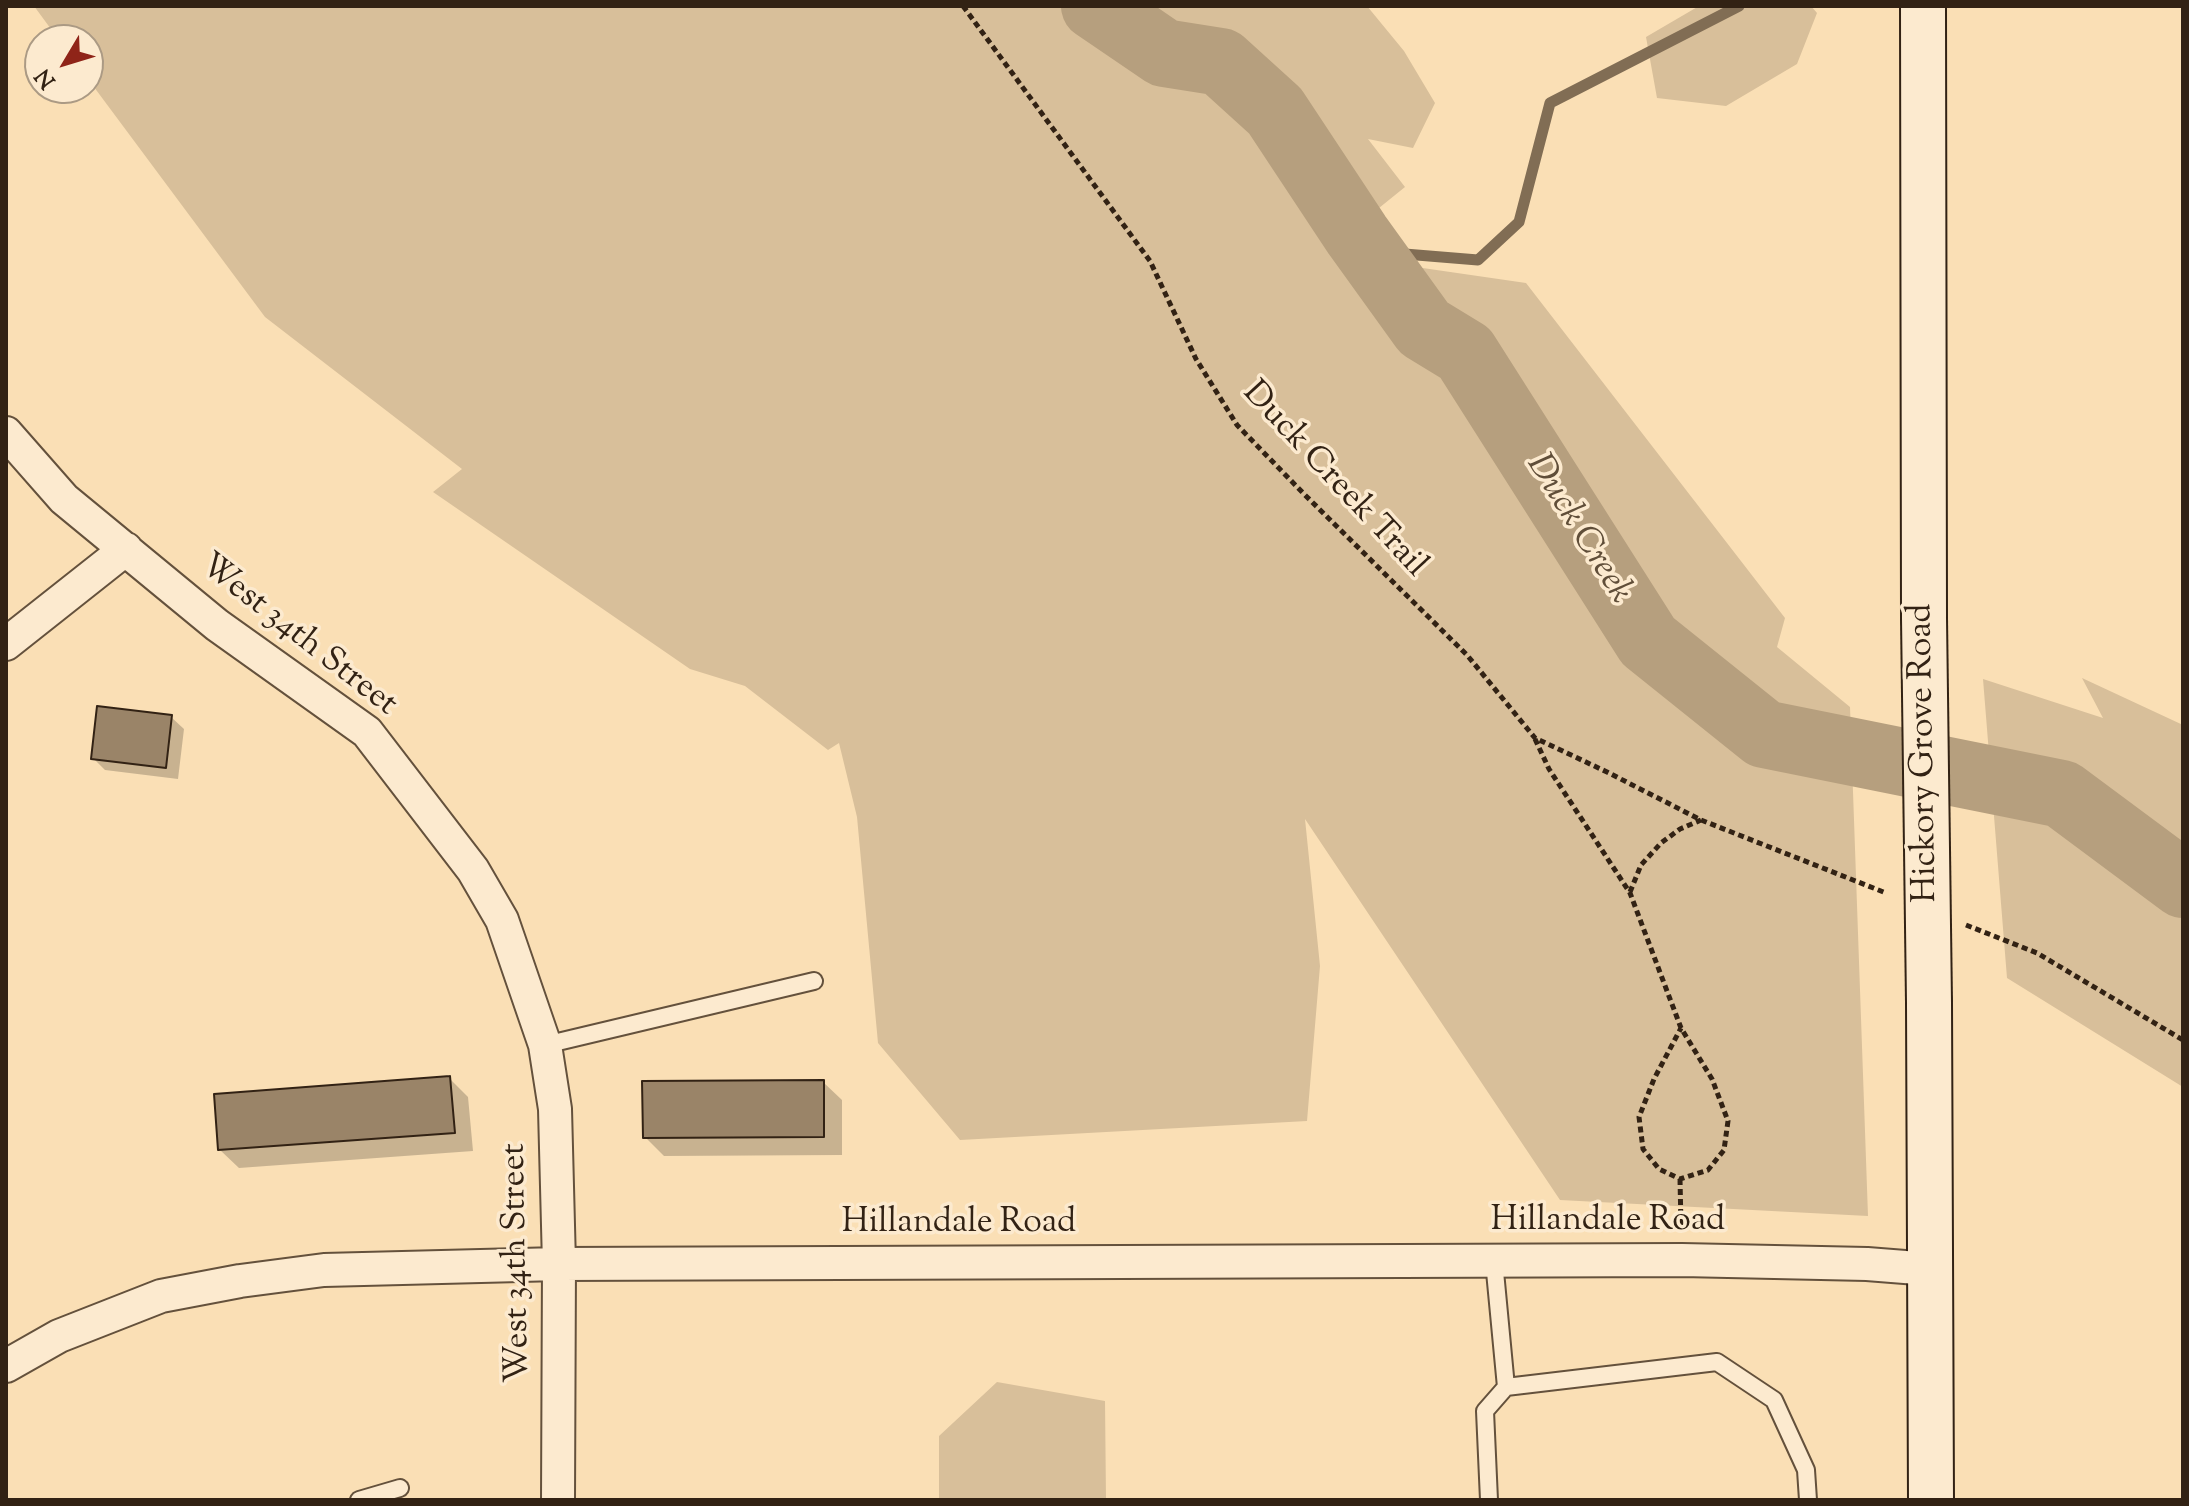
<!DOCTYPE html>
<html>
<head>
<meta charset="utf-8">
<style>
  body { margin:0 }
  #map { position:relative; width:2189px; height:1506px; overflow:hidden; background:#fadfb5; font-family:"Sorts Mill Goudy",serif }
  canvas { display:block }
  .frame { position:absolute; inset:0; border:8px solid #322214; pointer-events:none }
  .north { position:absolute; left:24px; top:24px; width:80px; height:80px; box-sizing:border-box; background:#fceacf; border:2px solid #ab9a84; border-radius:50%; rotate:232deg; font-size:22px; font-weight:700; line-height:32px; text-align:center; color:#322214 }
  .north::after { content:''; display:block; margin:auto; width:28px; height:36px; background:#8f2418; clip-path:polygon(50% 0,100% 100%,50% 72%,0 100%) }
</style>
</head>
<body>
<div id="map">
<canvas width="2189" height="1506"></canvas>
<div class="frame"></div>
<div class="north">N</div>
</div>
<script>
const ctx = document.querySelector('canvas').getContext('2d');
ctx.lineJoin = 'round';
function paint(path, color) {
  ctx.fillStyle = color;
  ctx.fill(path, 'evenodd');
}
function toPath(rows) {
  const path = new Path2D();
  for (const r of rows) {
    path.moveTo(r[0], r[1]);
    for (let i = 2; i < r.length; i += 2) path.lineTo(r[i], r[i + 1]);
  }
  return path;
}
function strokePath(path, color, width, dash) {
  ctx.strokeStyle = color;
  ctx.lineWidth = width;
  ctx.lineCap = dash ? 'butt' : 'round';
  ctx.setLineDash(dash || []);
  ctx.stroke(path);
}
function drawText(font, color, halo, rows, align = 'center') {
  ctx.font = font + ' "Sorts Mill Goudy",serif';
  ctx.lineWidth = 7;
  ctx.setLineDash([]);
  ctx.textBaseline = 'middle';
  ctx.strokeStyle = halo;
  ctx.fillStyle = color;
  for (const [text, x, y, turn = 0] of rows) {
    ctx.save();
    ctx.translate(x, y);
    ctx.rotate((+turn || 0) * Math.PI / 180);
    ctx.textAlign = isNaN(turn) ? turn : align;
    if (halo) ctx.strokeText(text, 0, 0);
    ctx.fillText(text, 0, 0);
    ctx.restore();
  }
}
paint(toPath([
  [34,6,1367,6,1404,51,1435,103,1413,148,1368,139,1405,187,1327,250,1381,318,1551,459,1484,354,1378,288,1402,265,1526,283,1785,618,1777,647,1850,707,1868,1216,1560,1200,1305,819,1320,966,1307,1121,960,1140,878,1043,857,817,839,743,828,750,745,686,690,669,433,492,462,469,265,317,88,79,88,40,59,40],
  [1699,6,1811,6,1817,13,1797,64,1726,106,1657,98,1646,37],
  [2082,678,2183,725,2183,1087,2007,978,1983,679,2103,718],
  [997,1382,1105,1401,1106,1500,939,1500,939,1436]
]), '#d8bf9a');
paint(toPath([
  [171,717,184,729,178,779,105,770,93,758],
  [449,1078,468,1097,473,1151,239,1168,220,1150],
  [823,1082,842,1100,842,1155,664,1156,645,1137]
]), '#0003');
strokePath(toPath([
  [1368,251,1478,260,1519,222,1550,103,1739,6]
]), '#816d54', 11);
strokePath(toPath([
  [1095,6,1164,53,1221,62,1275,111,1357,235,1424,328,1465,353,1648,641,1764,734,2062,794,2183,884]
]), '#b69f7e', 68);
const building = toPath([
  [97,706,172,715,166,768,91,759,97,706],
  [450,1076,455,1133,218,1150,214,1094,450,1076],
  [824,1080,824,1137,643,1138,642,1081,824,1080]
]);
paint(building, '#9a8468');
strokePath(building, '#322214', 2);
const lane = toPath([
  [545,1045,814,981],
  [1494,1261,1506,1387],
  [359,1500,400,1488],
  [1489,1500,1485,1411,1506,1387,1717,1362,1774,1400,1806,1470,1808,1500]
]);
const street = toPath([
  [6,433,64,499,217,625,367,732,473,870,502,920,545,1045,555,1109,559,1264,558,1500],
  [6,644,126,549],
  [6,1366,59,1336,161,1296,240,1281,324,1270,559,1264,1682,1260,1867,1264,1930,1269]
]);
const secondary = toPath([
  [1923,6,1924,618],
  [1929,1003,1931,1500]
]);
strokePath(lane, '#64513c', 20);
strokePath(street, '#64513c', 36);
strokePath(secondary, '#322214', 48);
strokePath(toPath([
  [963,6,1150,261,1196,359,1237,425,1304,494,1467,655,1535,738,1607,772,1701,820,1886,893],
  [1535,739,1549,769,1630,893,1681,1028,1712,1079,1728,1121,1724,1150,1708,1170,1680,1179,1659,1169,1643,1149,1639,1117,1654,1079,1681,1028],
  [1630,892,1641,865,1661,843,1680,829,1701,820],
  [1966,925,2037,953,2183,1040],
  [1680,1179,1681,1226]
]), '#322214', 5, [6, 4]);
strokePath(lane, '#fceacf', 16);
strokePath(street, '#fceacf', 32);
strokePath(secondary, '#fceacf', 44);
const secondaryBridge = toPath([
  [1924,618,1929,1003]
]);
strokePath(secondaryBridge, '#322214', 48, []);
strokePath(secondaryBridge, '#fceacf', 44);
drawText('34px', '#322214', '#fceacf', [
  ["Duck Creek Trail",1333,481,47],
  ["West 34th Street",297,637,38],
  ["Hickory Grove Road",1926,753,-91],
  ["Hillandale Road",1608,1223],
  ["Hillandale Road",959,1225],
  ["West 34th Street",519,1263,-91]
]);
drawText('italic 36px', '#604e39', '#fceacf', [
  ["Duck Creek",1577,530,58]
]);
</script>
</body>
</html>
